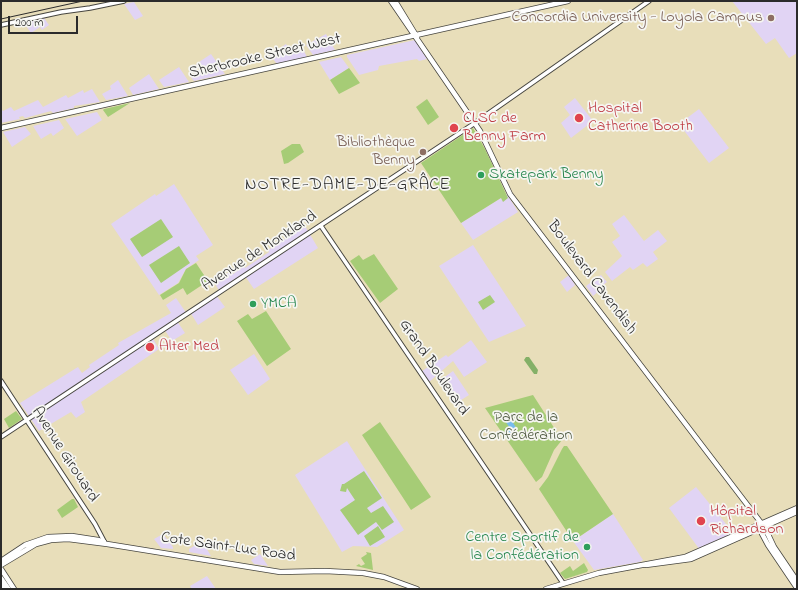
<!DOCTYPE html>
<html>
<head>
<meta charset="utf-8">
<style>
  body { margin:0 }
  #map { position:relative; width:798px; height:590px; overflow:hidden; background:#e8deba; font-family:"Indie Flower",sans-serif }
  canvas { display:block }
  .frame { position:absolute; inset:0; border:2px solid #2b2b2b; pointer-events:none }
  .scale { position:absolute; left:8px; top:16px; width:70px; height:18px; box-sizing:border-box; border:2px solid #2b2b2b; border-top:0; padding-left:5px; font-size:12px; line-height:14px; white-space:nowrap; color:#2b2b2b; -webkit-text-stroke:3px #f6f6f2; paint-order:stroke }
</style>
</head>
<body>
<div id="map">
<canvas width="798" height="590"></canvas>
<div class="frame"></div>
<div class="scale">200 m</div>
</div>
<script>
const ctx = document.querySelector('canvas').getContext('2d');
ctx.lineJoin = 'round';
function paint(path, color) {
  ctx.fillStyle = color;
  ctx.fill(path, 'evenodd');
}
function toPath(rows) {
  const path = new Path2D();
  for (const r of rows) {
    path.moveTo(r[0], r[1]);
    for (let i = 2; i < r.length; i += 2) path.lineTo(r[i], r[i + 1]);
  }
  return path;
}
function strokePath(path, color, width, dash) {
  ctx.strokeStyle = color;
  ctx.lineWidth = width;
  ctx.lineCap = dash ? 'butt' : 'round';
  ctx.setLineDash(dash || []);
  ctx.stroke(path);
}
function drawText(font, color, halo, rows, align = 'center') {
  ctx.font = font + ' "Indie Flower",sans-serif';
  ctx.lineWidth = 3.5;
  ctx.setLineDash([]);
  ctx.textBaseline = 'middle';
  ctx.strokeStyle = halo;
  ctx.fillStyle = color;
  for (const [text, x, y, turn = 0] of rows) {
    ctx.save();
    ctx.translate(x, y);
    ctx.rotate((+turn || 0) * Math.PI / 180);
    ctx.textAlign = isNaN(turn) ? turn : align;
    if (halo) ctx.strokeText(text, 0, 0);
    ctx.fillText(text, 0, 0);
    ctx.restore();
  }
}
paint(toPath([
  [732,1,797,1,797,53,789,58,775,38,766,44],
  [134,2,143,16,135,20,124,4],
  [44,18,49,25,42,30,40,27,31,33,24,23],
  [326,34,335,50,313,55,306,45],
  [415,40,427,59,419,61,417,59,379,66,378,70,359,75,347,57,347,55],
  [300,43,307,57,277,64,270,55,286,44,290,50],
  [211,54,225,74,194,81,190,76,200,70,196,64],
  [341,57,349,68,330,80,319,62],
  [179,67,189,82,164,87,159,80],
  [149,74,159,89,133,95,129,88],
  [118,80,128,96,106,100,102,94,111,89,110,86],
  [92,89,100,102,74,106,74,108,53,113,51,111,25,118,23,116,19,117,20,119,1,123,1,109,3,111,11,107,14,111,38,100,43,107,66,95,68,98,83,90,84,93],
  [575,98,593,121,571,138,561,123,570,115,564,107],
  [699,109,729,148,709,163,679,124],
  [97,112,102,120,77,136,65,119],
  [59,120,64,128,53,136,51,133,41,139,33,126],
  [25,127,31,134,12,147,3,132],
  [174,184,213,245,196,256,199,260,186,269,178,283,159,295,111,224,155,194,156,196],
  [507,194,518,212,473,240,461,223],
  [624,215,644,241,658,230,667,241,653,252,658,259,647,267,643,263,633,270,630,267,612,281,605,272,622,256,612,242,620,236,612,224],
  [305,226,318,248,254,289,245,276,235,279,223,287,220,292,214,282,231,271,233,274,244,266,245,268,269,252,268,250],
  [473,245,526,326,489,342,439,266],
  [569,275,575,285,567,292,560,282],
  [601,275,607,282,599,288,600,290,593,296,586,286],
  [216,295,225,307,198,325,190,312],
  [176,298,187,314,177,321,185,333,172,341,164,329,152,337,159,349,81,402,85,412,76,418,71,412,39,431,20,403,78,367,82,373,90,367,89,365,119,345,118,343,171,313,166,305],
  [471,340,487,362,464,377,453,361,429,382,422,371,446,355,448,357],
  [254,354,270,379,248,395,230,370],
  [453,371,469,395,458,402,442,379],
  [347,441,404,530,377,547,353,546,342,552,295,475],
  [696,487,735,535,700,550,669,508],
  [613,514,643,560,640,562,594,570,573,541],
  [163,534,173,547,173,549,161,548,154,539],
  [202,541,211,556,189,552,189,549],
  [260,554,268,566,254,564,251,560],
  [207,576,216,589,192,589,190,586]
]), '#e1d4f4');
paint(toPath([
  [349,68,360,83,339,94,330,80],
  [427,99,439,117,428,125,416,107],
  [130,103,108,117,103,110,104,109],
  [473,128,485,149,508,198,503,202,501,198,461,223,421,163],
  [292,144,300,144,304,152,288,163,284,164,281,151],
  [161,219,173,237,142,257,130,239],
  [179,246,190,263,161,283,149,265],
  [374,254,398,289,380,303,350,261,359,255,363,260],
  [196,263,208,281,187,295,183,288,163,300,160,295,179,283,186,269],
  [490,295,495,302,483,310,478,302],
  [266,311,291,349,267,366,237,321,248,314,252,319],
  [533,395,562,440,554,450,542,477,536,482,485,408],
  [16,411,22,419,9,428,4,419],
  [380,422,431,497,411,510,362,435],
  [567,446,613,514,573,541,539,489,548,477,562,449,564,446],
  [364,471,382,498,367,508,371,513,383,506,394,522,382,530,376,522,358,535,340,510,355,500,347,488,346,492,340,491,342,484,344,484],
  [72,499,74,499,78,507,62,518,57,510],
  [378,526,385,537,370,546,364,536],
  [366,552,371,553,373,570,356,566,359,564,361,566,365,564,361,558,367,554],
  [584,563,588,570,587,572,565,579,560,573,570,566,573,571]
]), '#a6cc76');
paint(toPath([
  [526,357,529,357,538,370,537,374,534,374,524,360]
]), '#84b067');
paint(toPath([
  [508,415,517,429,509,434,507,430,510,428,503,418]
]), '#78bcee');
const minor = toPath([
  [1,25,61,12,90,8,124,1],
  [321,226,563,583],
  [1,381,95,524,105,543],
  [1,437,472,125,649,1]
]);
const major = toPath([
  [391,1,480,131,510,194,765,528,774,547,797,581],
  [395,1,417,37],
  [1,128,568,1],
  [760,525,760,530,768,545,797,588],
  [1,561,25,545,48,537,72,536,98,540,104,542],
  [1,565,36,544,51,540,68,539,107,544,280,572,325,571,363,573,384,577,417,589],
  [646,565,691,559,797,512],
  [1,569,14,589],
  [546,589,599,573,685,557,797,508]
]);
const highway = toPath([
  [1,579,8,589],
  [1,587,2,589]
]);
strokePath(minor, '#474640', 5.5);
strokePath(major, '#474640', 6);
strokePath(highway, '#474640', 8);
strokePath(minor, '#fff', 3.5);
strokePath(major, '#fff', 4.5);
strokePath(highway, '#fff', 5.5);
strokePath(toPath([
  [1,19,83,1]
]), '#2b2b2b', 1);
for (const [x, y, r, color] of [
  [771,18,4,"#8d6e63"],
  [579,118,5,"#e0444e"],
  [454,128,5,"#e0444e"],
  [423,152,4,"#8d6e63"],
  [481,175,4,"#2e9e5b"],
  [253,304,4,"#2e9e5b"],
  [150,347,5,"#e0444e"],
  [701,521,5,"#e0444e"],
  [587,547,4,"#2e9e5b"]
]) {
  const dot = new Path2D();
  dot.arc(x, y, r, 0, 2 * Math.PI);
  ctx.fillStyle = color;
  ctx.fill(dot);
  strokePath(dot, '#f6f6f2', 1.5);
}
drawText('16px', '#785e54', '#f6f6f2', [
  ["Concordia University - Loyola Campus",763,18],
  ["Bibliothèque",415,143],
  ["Benny",415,161]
], 'right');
drawText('16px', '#2b2b2b', '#f6f6f2', [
  ["Sherbrooke Street West",265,57,-13],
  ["Avenue de Monkland",260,252,-33],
  ["Boulevard Cavendish",591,278,53],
  ["Grand Boulevard",433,368,56],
  ["Avenue Girouard",64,455,57],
  ["Cote Saint-Luc Road",228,548,8]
]);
drawText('16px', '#be3a42', '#f6f6f2', [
  ["Hospital",588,109],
  ["Catherine Booth",588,127],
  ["CLSC de",463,119],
  ["Benny Farm",463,137],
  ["Alter Med",159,347],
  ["Hôpital",710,512],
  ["Richardson",710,530]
], 'left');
drawText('16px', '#27864d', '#f6f6f2', [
  ["Skatepark Benny",489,175],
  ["YMCA",261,304],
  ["Centre Sportif de",579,538,"right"],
  ["la Confédération",579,556,"right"]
], 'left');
drawText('16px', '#505b42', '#f6f6f2', [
  ["Parc de la",526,418],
  ["Confédération",526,436]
]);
ctx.letterSpacing = '1px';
drawText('17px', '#2b2b2b', '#f6f6f2', [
  ["NOTRE-DAME-DE-GRÂCE",348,186]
]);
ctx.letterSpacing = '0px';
</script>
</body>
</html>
